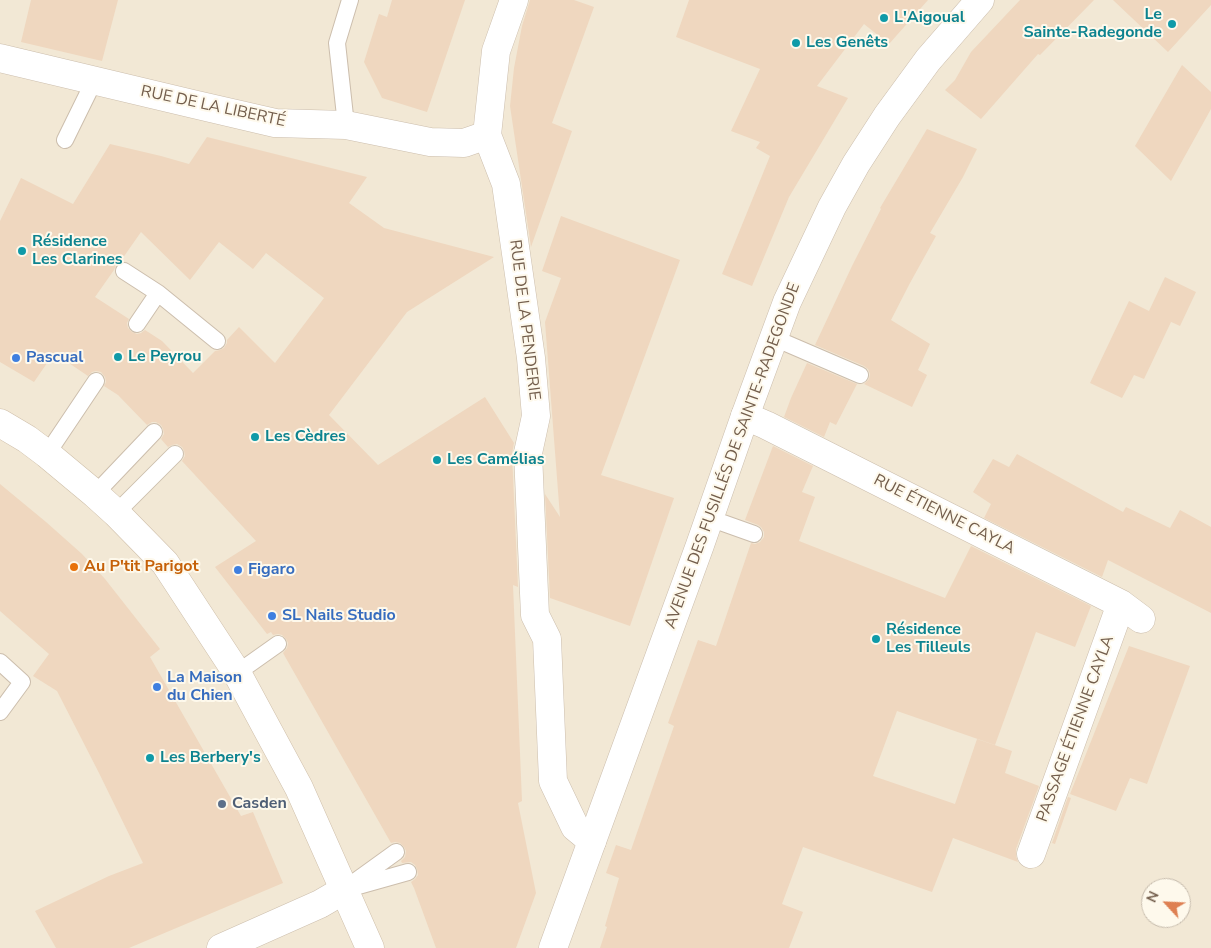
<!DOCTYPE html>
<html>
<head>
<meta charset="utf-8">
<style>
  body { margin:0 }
  #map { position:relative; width:1211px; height:948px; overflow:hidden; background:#fbf5e6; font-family:"Nunito Sans",sans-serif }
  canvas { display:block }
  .north { position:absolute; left:1141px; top:878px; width:50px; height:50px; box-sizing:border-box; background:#fef9ec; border:1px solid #c6bbac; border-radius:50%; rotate:295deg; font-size:14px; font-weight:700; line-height:20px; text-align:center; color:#735e4c }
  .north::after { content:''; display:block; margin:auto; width:18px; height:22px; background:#de8052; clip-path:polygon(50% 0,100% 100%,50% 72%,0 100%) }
</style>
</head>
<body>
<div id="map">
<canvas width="1211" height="948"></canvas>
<div class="north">N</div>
</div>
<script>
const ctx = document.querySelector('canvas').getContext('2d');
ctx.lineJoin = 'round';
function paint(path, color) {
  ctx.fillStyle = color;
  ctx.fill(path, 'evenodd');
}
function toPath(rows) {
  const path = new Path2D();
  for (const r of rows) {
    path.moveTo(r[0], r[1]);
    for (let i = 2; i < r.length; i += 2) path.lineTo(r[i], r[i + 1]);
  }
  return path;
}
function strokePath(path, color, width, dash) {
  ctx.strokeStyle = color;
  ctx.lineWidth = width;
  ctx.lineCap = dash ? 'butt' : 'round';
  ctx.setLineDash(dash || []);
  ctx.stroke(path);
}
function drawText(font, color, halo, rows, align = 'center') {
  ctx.font = font + ' "Nunito Sans",sans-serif';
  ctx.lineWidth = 4;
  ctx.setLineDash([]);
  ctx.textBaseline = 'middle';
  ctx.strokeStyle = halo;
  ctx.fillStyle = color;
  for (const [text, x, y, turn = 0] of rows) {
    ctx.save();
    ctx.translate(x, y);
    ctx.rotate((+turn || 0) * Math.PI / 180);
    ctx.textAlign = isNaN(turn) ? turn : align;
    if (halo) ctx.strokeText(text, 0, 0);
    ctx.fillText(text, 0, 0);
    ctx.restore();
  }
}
paint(toPath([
  [0,0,1211,0,1211,948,0,948],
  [1151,888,1181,888,1181,918,1151,918]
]), '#f2e8d5');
paint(toPath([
  [31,0,118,0,102,61,21,42],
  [392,0,465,0,427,112,382,98,364,62,379,14,387,17],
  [530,0,574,0,594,7,552,123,572,131,531,247,510,106,514,68,522,26],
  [689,0,928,0,889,44,864,24,817,86,848,98,789,197,752,286,722,274,770,156,756,148,760,142,731,131,760,69,676,37],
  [1020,0,1094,0,1040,55,1038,54,981,119,945,90,955,80,971,52],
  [1113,0,1211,0,1211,5,1168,52],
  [1182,65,1211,92,1211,109,1171,181,1135,146],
  [927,129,977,149,963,177,930,233,936,236,910,283,891,320,930,344,918,370,927,375,912,407,864,384,869,379,870,374,868,369,864,366,815,345,852,266,881,209,880,208],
  [207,137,367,177,349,203,384,228,494,257,407,312,329,415,378,465,485,397,514,443,512,454,518,587,513,585,522,801,518,803,536,893,516,948,436,948,414,888,411,882,415,879,418,875,417,869,415,865,411,862,402,863,401,861,405,857,406,851,404,847,400,843,395,842,391,843,283,653,287,648,288,643,286,639,282,635,278,634,273,635,271,632,267,634,215,567,256,541,182,461,185,456,184,451,182,447,177,444,172,445,168,447,161,439,164,434,163,429,161,425,156,422,152,422,147,425,118,395,104,386,106,382,105,377,101,372,96,371,92,372,88,376,54,353,34,382,0,362,0,221,21,178,73,204,110,144,161,156,189,164],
  [141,232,190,280,219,242,253,269,266,253,324,298,275,363,239,327,227,340,227,343,224,348,220,350,215,351,193,373,162,341,145,330,141,333,137,334,132,332,128,328,127,323,129,319,95,297,114,270,116,265,120,262],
  [561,216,680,260,601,475,674,498,630,626,550,598,545,494,560,517,545,322,561,278,542,271],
  [1165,277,1196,292,1180,326,1169,321,1171,322,1144,379,1134,375,1122,398,1090,383,1129,301,1149,311],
  [807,363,857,384,836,425,830,422,824,437,784,417,791,398],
  [773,446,813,466,802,492,815,497,799,541,945,598,971,546,1091,606,1075,647,1036,632,995,745,897,711,873,776,955,804,977,739,1012,751,1005,773,1039,786,1016,849,1016,856,1018,862,953,838,932,892,803,847,782,904,803,912,789,948,600,948,607,927,605,926,619,878,606,873,616,845,631,850,674,726,668,723,698,640,716,646,751,543,755,544,760,542,764,537,764,532,761,527,758,525,745,520],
  [1017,454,1123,512,1126,507,1170,528,1180,510,1211,527,1211,613,1108,560,1102,577,984,518,991,504,973,492,993,459,1009,467],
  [0,484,46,522,82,554,105,579,160,649,150,657,241,816,253,812,283,883,129,948,56,948,35,911,109,876,143,863,99,773,57,691,33,676,49,654,0,611],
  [1129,646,1190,666,1147,784,1130,778,1116,811,1070,794],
  [1068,797,1071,798,1055,844,1052,843]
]), '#efd7bf');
const service = toPath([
  [346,125,337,43,350,0],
  [65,140,94,81],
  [124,271,158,293,217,341],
  [137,324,158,293],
  [774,338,860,375],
  [47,454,96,381],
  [95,494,154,432],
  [116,513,175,454],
  [709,518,754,534],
  [0,662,22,682,0,712],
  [237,673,278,644],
  [353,883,396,852],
  [344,890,408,872]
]);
const minor = toPath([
  [514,0,496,51,487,135,506,184,531,358,536,416,528,453,534,593,535,615,547,639,553,781,575,827,592,841],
  [0,58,193,104,275,123,346,125,430,142,464,143,487,135],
  [745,416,766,425,1121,604,1141,619],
  [1031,854,1121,604],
  [221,948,320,904,344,890]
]);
const tertiary = toPath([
  [553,948,700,545,745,416,787,302,832,207,856,164,887,116,928,60,980,0]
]);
const secondary = toPath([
  [0,423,27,439,47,454,95,494,116,513,165,563,237,673,299,788,370,948]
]);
strokePath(service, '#ccbead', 18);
strokePath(minor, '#ccbead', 29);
strokePath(tertiary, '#ccbead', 29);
strokePath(secondary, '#cfbfaa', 29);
strokePath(service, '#fff', 16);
strokePath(minor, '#fff', 28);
strokePath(tertiary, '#fff', 28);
strokePath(secondary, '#fff', 28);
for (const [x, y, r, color] of [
  [884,18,5,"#0f9aa8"],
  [1172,24,5,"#0f9aa8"],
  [796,43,5,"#0f9aa8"],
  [22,251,5,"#0f9aa8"],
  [118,357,5,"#0f9aa8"],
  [16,358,5,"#3f7fe0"],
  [255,437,5,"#0f9aa8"],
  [437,460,5,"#0f9aa8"],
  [74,567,5,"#e8710a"],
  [238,570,5,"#3f7fe0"],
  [272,616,5,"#3f7fe0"],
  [876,639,5,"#0f9aa8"],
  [157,687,5,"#3f7fe0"],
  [150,758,5,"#0f9aa8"],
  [222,804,5,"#5c6f8a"]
]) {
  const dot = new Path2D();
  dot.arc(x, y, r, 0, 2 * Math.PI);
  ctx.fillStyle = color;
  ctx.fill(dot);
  strokePath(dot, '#fef9ec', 2);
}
drawText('bold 16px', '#0d838f', '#fef9ec', [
  ["Le",1162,15,"right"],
  ["Sainte-Radegonde",1162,33,"right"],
  ["L'Aigoual",894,18],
  ["Les Genêts",806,43],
  ["Résidence",32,242],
  ["Les Clarines",32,260],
  ["Le Peyrou",128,357],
  ["Les Cèdres",265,437],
  ["Les Camélias",447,460],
  ["Résidence",886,630],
  ["Les Tilleuls",886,648],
  ["Les Berbery's",160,758]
], 'left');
drawText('16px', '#735e4c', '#fef9ec', [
  ["RUE DE LA LIBERTÉ",213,107,12],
  ["RUE DE LA PENDERIE",524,320,83],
  ["AVENUE DES FUSILLÉS DE SAINTE-RADEGONDE",733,456,-70],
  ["RUE ÉTIENNE CAYLA",944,515,27],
  ["PASSAGE ÉTIENNE CAYLA",1076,729,-70]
]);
drawText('bold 16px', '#366cbe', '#fef9ec', [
  ["Pascual",26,358],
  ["Figaro",248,570],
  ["SL Nails Studio",282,616],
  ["La Maison",167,678],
  ["du Chien",167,696]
], 'left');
drawText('bold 16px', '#c56008', '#fef9ec', [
  ["Au P'tit Parigot",84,567]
], 'left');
drawText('bold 16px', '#4e5e75', '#fef9ec', [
  ["Casden",232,804]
], 'left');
</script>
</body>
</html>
